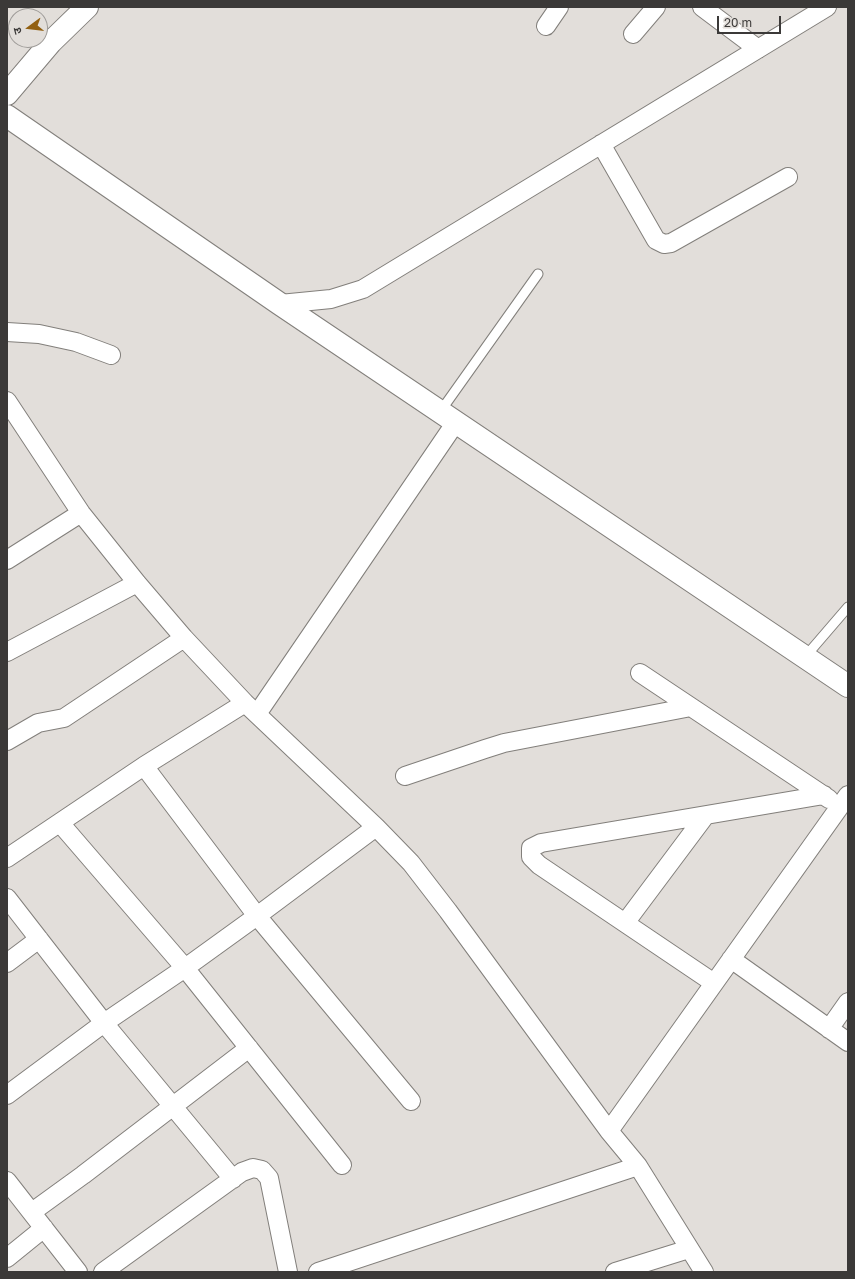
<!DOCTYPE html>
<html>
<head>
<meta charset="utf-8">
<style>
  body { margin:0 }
  #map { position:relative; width:855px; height:1279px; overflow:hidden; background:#e2deda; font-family:"Golos Text","Noto Sans Devanagari",sans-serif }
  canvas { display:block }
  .frame { position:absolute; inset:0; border:8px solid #3b3938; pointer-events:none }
  .north { position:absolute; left:8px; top:8px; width:40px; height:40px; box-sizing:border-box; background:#e2deda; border:1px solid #9f9c99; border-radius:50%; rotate:255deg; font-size:11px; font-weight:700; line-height:16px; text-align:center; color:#3b3938 }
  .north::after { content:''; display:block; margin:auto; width:14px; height:18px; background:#936011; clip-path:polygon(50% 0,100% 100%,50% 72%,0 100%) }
  .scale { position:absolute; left:717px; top:16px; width:64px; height:18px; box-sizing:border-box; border:2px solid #3b3938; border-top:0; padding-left:5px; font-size:12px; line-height:14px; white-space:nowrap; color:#3b3938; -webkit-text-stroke:3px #e2deda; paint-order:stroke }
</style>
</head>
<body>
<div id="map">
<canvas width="855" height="1279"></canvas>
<div class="frame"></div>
<div class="north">उ</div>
<div class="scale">20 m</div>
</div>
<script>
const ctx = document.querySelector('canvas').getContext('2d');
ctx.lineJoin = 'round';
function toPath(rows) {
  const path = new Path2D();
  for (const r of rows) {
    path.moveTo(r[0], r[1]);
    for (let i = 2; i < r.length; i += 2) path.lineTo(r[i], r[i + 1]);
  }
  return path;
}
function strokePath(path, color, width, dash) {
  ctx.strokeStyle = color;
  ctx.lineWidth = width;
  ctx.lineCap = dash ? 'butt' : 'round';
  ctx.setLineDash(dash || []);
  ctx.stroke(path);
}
const service = toPath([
  [440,412,538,274],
  [805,657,848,607]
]);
const minor = toPath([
  [702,7,758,49],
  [546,26,559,7],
  [633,34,656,7],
  [601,144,656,240,664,244,671,243,788,177],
  [280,304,331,299,363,289,827,7],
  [7,332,39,334,76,342,111,355],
  [7,401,81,513,137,583,184,638,245,703,376,827,411,863,448,911,609,1131,638,1166,704,1272],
  [7,560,81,513],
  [7,652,137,583],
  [640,673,829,799],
  [257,714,456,422],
  [7,741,38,723,64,718,184,638],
  [144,766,257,916,411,1101],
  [405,776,485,749,504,743,691,707],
  [60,823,185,968,342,1165],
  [7,858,144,766,245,703],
  [7,898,104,1023,233,1179],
  [625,923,705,816],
  [731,959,848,1042],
  [7,963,39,939],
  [714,983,539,865,531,857,531,848,541,843,824,795],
  [829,1029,848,1002],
  [7,1095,104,1023,185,968,257,916,376,827],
  [609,1131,848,795],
  [7,1181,78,1272],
  [32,1212,83,1175,249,1048],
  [7,1258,44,1228],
  [103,1272,242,1172,253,1168,262,1170,269,1178,288,1272],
  [318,1272,638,1166],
  [615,1272,689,1249]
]);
const secondary = toPath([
  [7,94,51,42,87,7]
]);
const primary = toPath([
  [7,116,280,304,848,686]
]);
strokePath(service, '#827f7b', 11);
strokePath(minor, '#827f7b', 20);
strokePath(secondary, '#827f7b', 24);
strokePath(primary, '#827f7b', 24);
strokePath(service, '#fff', 9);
strokePath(minor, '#fff', 18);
strokePath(secondary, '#fff', 22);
strokePath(primary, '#fff', 22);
</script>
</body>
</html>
